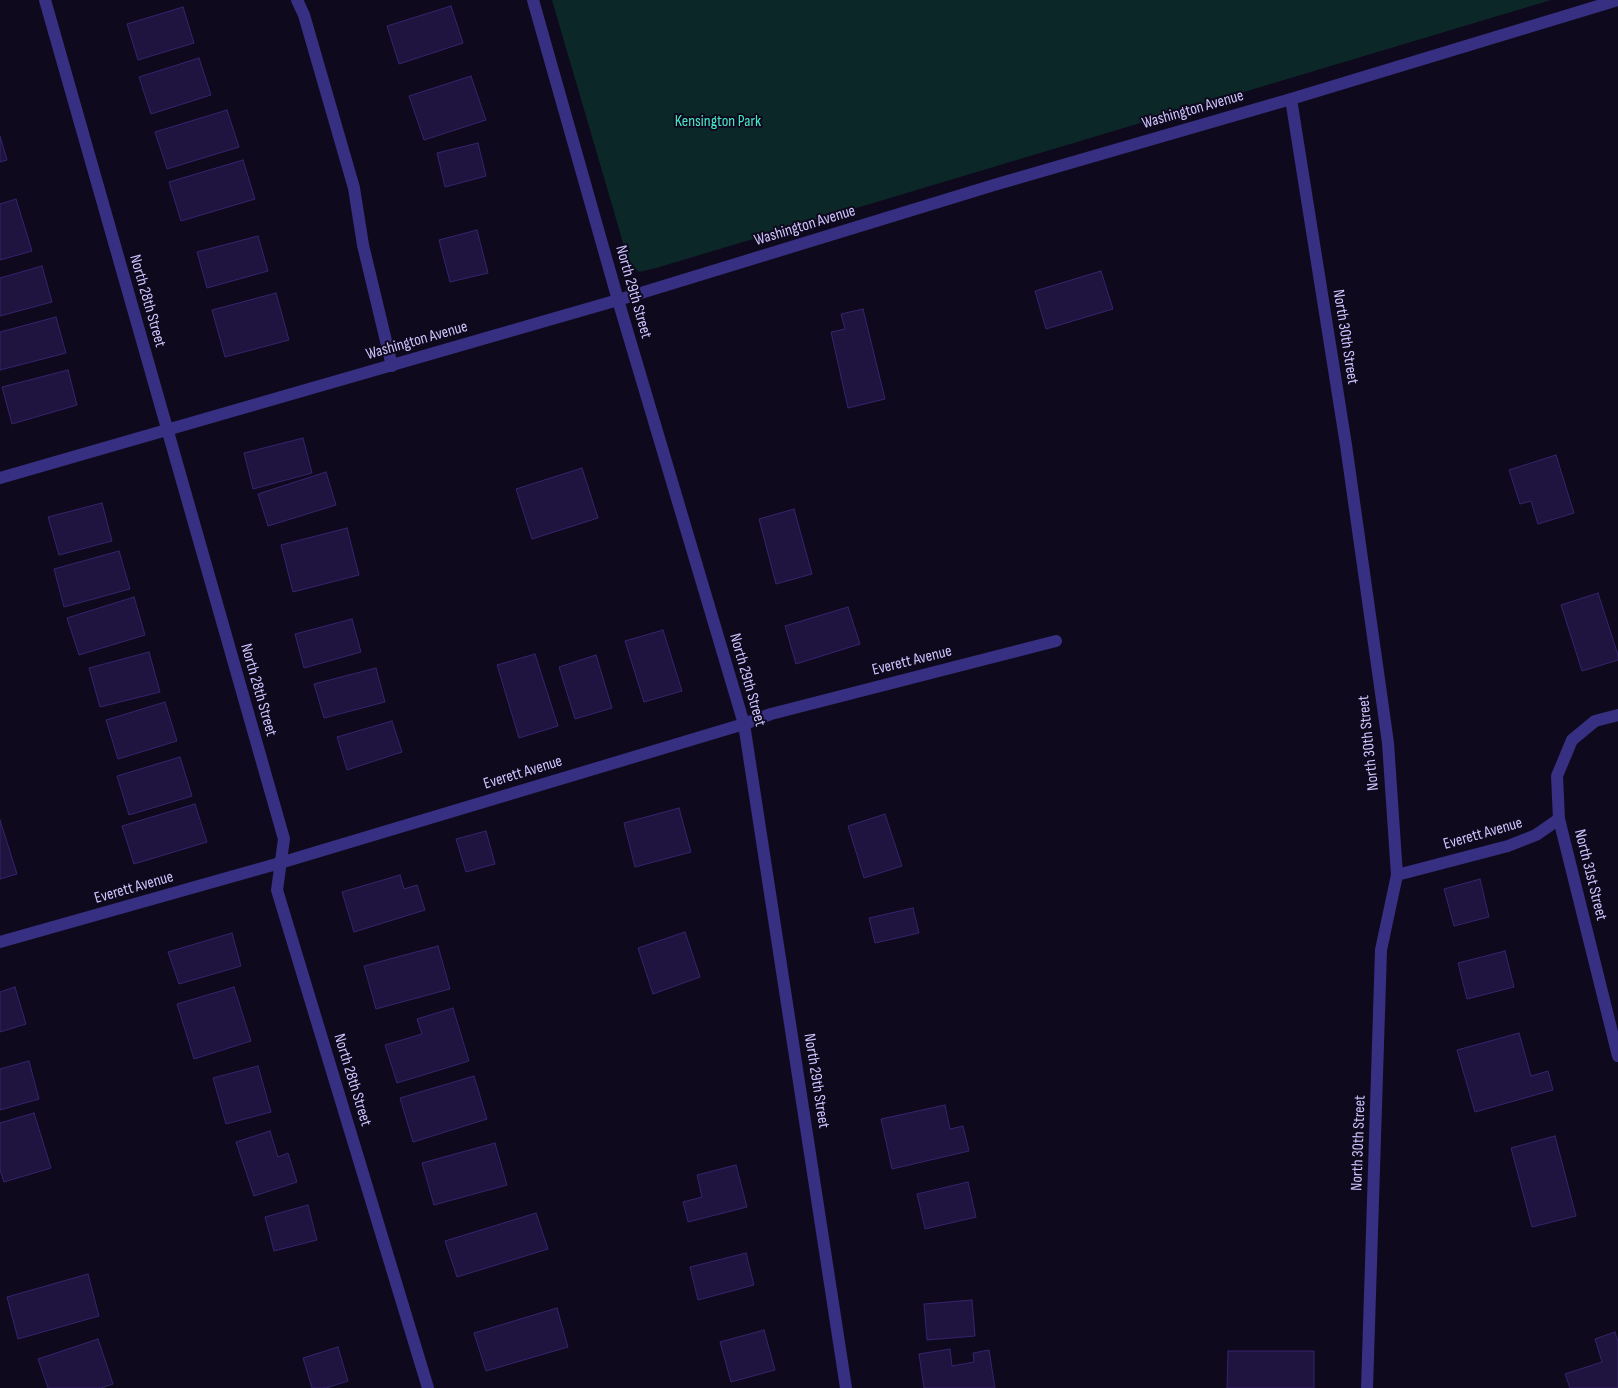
<!DOCTYPE html>
<html>
<head>
<meta charset="utf-8">
<style>
  body { margin:0 }
  canvas { display:block; background:#0e091d }
</style>
</head>
<body>
<canvas width="1618" height="1388"></canvas>
<script>
const ctx = document.querySelector('canvas').getContext('2d');
ctx.lineJoin = 'round';
function paint(path, color) {
  ctx.fillStyle = color;
  ctx.fill(path, 'evenodd');
}
function toPath(rows) {
  const path = new Path2D();
  for (const r of rows) {
    path.moveTo(r[0], r[1]);
    for (let i = 2; i < r.length; i += 2) path.lineTo(r[i], r[i + 1]);
  }
  return path;
}
function strokePath(path, color, width, dash) {
  ctx.strokeStyle = color;
  ctx.lineWidth = width;
  ctx.lineCap = dash ? 'butt' : 'round';
  ctx.setLineDash(dash || []);
  ctx.stroke(path);
}
function drawText(font, color, halo, rows, align = 'center') {
  ctx.font = font + ' "Sofia Sans Condensed",sans-serif';
  ctx.lineWidth = 4;
  ctx.setLineDash([]);
  ctx.textBaseline = 'middle';
  ctx.strokeStyle = halo;
  ctx.fillStyle = color;
  for (const [text, x, y, turn = 0] of rows) {
    ctx.save();
    ctx.translate(x, y);
    ctx.rotate((+turn || 0) * Math.PI / 180);
    ctx.textAlign = isNaN(turn) ? turn : align;
    if (halo) ctx.strokeText(text, 0, 0);
    ctx.fillText(text, 0, 0);
    ctx.restore();
  }
}
paint(toPath([
  [552,0,1551,0,656,268,639,272,629,263]
]), '#0c2727');
const building = toPath([
  [451,6,463,43,399,64,387,26,451,6],
  [183,7,194,43,138,60,127,24,183,7],
  [199,58,211,95,151,114,139,77,199,58],
  [471,76,486,120,424,140,409,96,471,76],
  [227,110,239,147,167,169,155,132,227,110],
  [0,136,7,160,0,162,0,136],
  [478,143,486,176,445,187,437,153,478,143],
  [243,160,255,199,181,221,169,182,243,160],
  [16,199,32,251,0,260,0,204,16,199],
  [477,230,488,273,450,282,439,240,477,230],
  [258,236,268,271,207,288,197,252,258,236],
  [42,266,52,302,0,316,0,278,42,266],
  [1101,271,1113,309,1046,329,1035,291,1101,271],
  [276,293,289,340,225,357,212,310,276,293],
  [863,309,885,399,848,408,831,332,845,329,841,314,863,309],
  [56,317,66,353,0,370,0,332,56,317],
  [68,370,77,405,12,424,2,387,68,370],
  [303,438,312,473,253,489,244,453,303,438],
  [1556,455,1574,513,1538,524,1531,501,1520,504,1509,470,1556,455],
  [582,468,598,518,532,539,516,489,582,468],
  [326,472,336,505,268,526,258,494,326,472],
  [102,503,112,541,59,555,48,517,102,503],
  [794,509,812,574,776,584,759,519,794,509],
  [347,528,359,575,293,592,281,545,347,528],
  [119,551,130,589,64,607,54,569,119,551],
  [1598,593,1618,655,1618,660,1582,671,1561,605,1598,593],
  [134,597,145,635,79,655,67,618,134,597],
  [848,607,860,644,796,664,785,626,848,607],
  [352,619,361,652,304,668,295,634,352,619],
  [663,630,682,691,644,702,625,641,663,630],
  [149,652,160,692,100,707,89,668,149,652],
  [535,654,558,726,519,738,497,665,535,654],
  [596,655,612,708,575,719,559,667,596,655],
  [376,668,385,702,324,718,314,684,376,668],
  [165,702,177,741,118,759,106,720,165,702],
  [392,721,402,752,347,770,337,737,392,721],
  [180,757,192,796,129,815,117,776,180,757],
  [195,804,207,842,134,864,122,826,195,804],
  [679,808,691,852,635,867,624,823,679,808],
  [885,814,902,866,864,878,848,826,885,814],
  [0,820,17,874,0,879,0,820],
  [486,831,495,864,466,872,456,839,486,831],
  [400,875,404,889,417,885,425,910,354,932,342,892,400,875],
  [1480,879,1489,917,1454,926,1444,889,1480,879],
  [913,908,919,933,875,943,869,918,913,908],
  [685,932,700,977,653,994,638,948,685,932],
  [232,933,241,966,179,984,168,952,232,933],
  [438,946,450,989,376,1009,364,966,438,946],
  [1505,951,1514,987,1467,999,1458,963,1505,951],
  [15,987,26,1024,0,1032,0,992,15,987],
  [234,987,251,1041,194,1059,177,1004,234,987],
  [453,1008,469,1061,397,1083,385,1045,422,1034,417,1019,453,1008],
  [1519,1033,1531,1076,1548,1071,1553,1090,1475,1112,1457,1050,1519,1033],
  [29,1061,39,1099,0,1110,0,1069,29,1061],
  [258,1066,271,1112,226,1124,213,1078,258,1066],
  [474,1076,487,1119,413,1142,400,1098,474,1076],
  [945,1105,950,1129,963,1126,969,1151,892,1169,881,1119,945,1105],
  [34,1113,51,1168,4,1182,0,1170,0,1123,34,1113],
  [270,1131,278,1157,288,1153,297,1182,254,1196,236,1142,270,1131],
  [1555,1136,1576,1216,1532,1227,1511,1148,1555,1136],
  [495,1143,507,1185,434,1205,422,1163,495,1143],
  [736,1165,747,1207,688,1222,683,1202,702,1197,697,1175,736,1165],
  [968,1182,976,1217,925,1229,917,1194,968,1182],
  [308,1205,317,1240,274,1251,265,1217,308,1205],
  [536,1213,548,1249,457,1277,445,1241,536,1213],
  [746,1253,754,1285,698,1300,690,1267,746,1253],
  [88,1274,99,1316,18,1339,7,1297,88,1274],
  [972,1300,975,1336,927,1340,924,1304,972,1300],
  [557,1308,568,1347,486,1371,474,1333,557,1308],
  [764,1330,775,1370,731,1382,720,1342,764,1330],
  [1615,1332,1618,1342,1618,1388,1570,1388,1565,1374,1602,1362,1595,1339,1615,1332],
  [98,1339,113,1384,101,1388,48,1388,38,1359,98,1339],
  [338,1347,348,1381,326,1388,312,1388,303,1358,338,1347],
  [950,1349,952,1366,974,1362,973,1353,989,1350,995,1388,924,1388,919,1354,950,1349],
  [1228,1351,1314,1351,1314,1388,1227,1388,1228,1351]
]);
paint(building, '#1f143f');
strokePath(building, '#36236e', 1);
strokePath(toPath([
  [45,0,284,839,277,890,428,1388],
  [297,0,304,15,354,188,363,245,392,366],
  [533,0,618,300,744,724,846,1388],
  [1291,99,1346,445,1388,743,1397,875,1381,950,1367,1388],
  [0,478,618,300,994,185,1291,99,1618,0],
  [1559,819,1618,1056],
  [1397,875,1508,846,1536,835,1559,819,1557,776,1572,740,1595,721,1618,715],
  [0,942,280,863,744,724,771,714,1056,641]
]), '#372f81', 12);
drawText('16px', '#cfc5ff', '#0e091d', [
  ["Washington Avenue",1193,110,-16],
  ["Washington Avenue",805,226,-17],
  ["North 29th Street",633,292,74],
  ["North 28th Street",147,301,74],
  ["North 30th Street",1345,337,81],
  ["Washington Avenue",417,341,-16],
  ["Everett Avenue",912,661,-14],
  ["North 29th Street",747,680,74],
  ["North 28th Street",258,690,74],
  ["North 30th Street",1369,743,-96],
  ["Everett Avenue",523,773,-17],
  ["Everett Avenue",1483,834,-16],
  ["North 31st Street",1590,875,76],
  ["Everett Avenue",134,888,-16],
  ["North 28th Street",352,1080,73],
  ["North 29th Street",816,1081,81],
  ["North 30th Street",1359,1143,-88]
]);
drawText('16px', '#46eac9', '#0e091d', [
  ["Kensington Park",718,122]
]);
</script>
</body>
</html>
